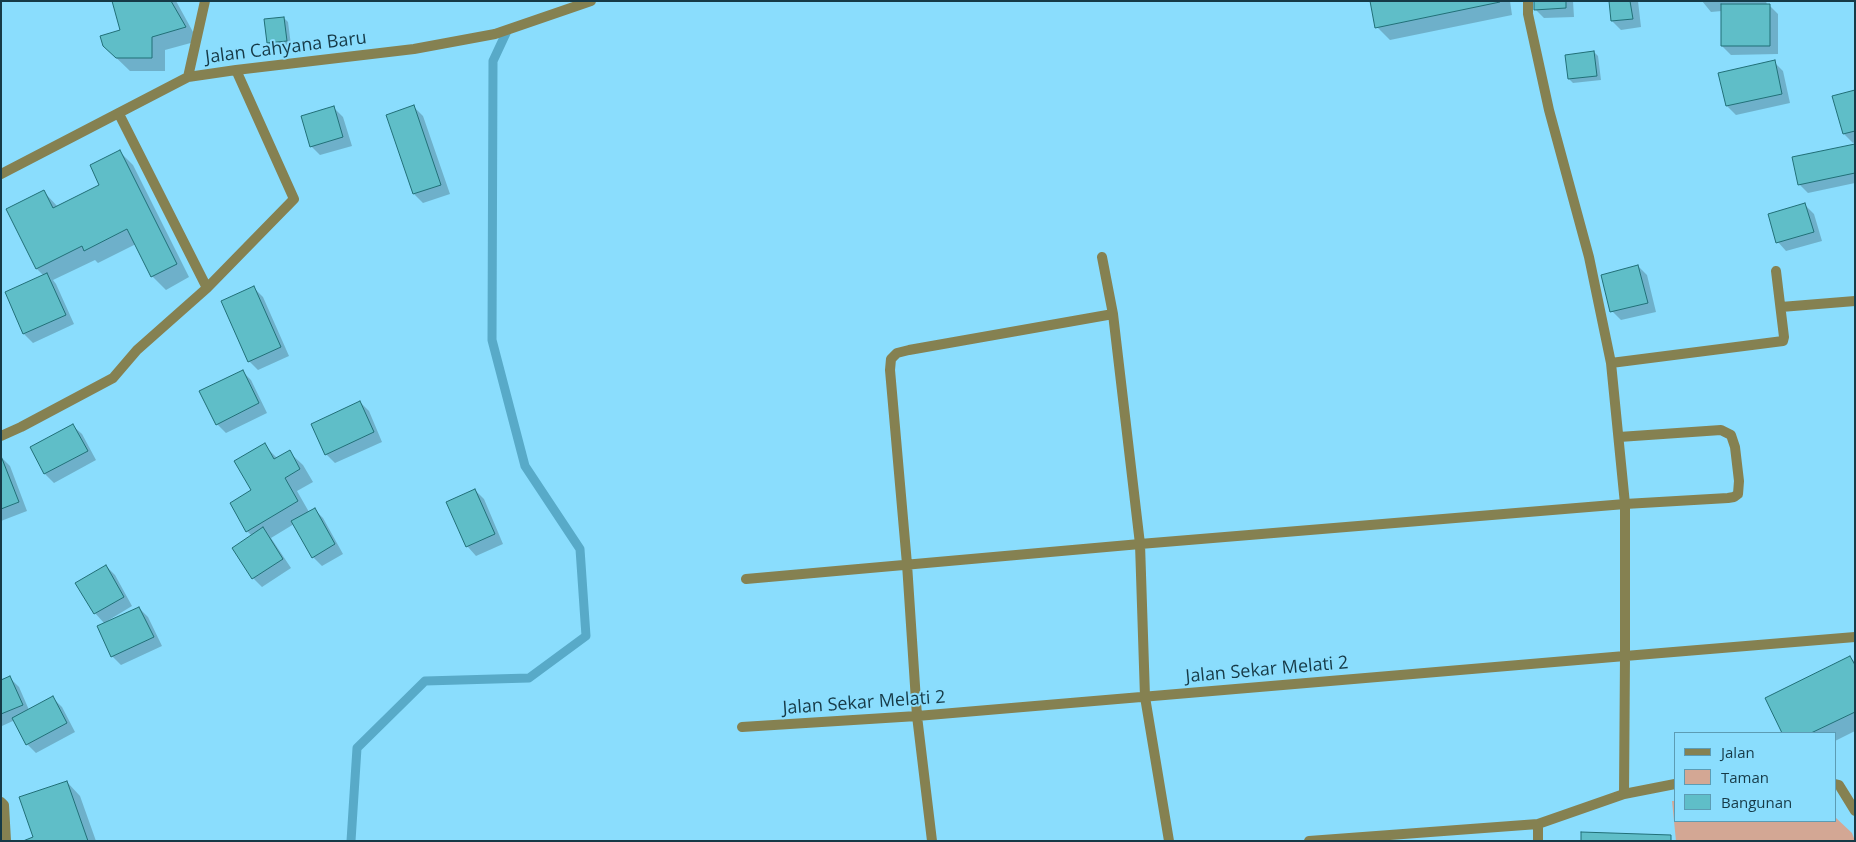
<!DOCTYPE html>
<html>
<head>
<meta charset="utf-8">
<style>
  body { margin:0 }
  #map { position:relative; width:1856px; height:842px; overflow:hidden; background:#8addfd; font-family:"Open Sans",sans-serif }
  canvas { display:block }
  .frame { position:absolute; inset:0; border:2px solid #163a47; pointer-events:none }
  .legend { position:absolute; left:1674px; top:732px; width:162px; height:90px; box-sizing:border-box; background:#8addfd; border:1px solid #5c9cb4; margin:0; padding:6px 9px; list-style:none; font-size:15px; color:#163a47 }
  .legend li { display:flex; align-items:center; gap:10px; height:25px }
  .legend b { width:25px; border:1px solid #5c9cb4 }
</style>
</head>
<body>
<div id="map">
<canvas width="1856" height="842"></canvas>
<div class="frame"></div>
<ul class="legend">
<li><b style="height:6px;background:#858151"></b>Jalan</li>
<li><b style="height:14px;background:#d3a794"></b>Taman</li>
<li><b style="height:14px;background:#5fbec8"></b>Bangunan</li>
</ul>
</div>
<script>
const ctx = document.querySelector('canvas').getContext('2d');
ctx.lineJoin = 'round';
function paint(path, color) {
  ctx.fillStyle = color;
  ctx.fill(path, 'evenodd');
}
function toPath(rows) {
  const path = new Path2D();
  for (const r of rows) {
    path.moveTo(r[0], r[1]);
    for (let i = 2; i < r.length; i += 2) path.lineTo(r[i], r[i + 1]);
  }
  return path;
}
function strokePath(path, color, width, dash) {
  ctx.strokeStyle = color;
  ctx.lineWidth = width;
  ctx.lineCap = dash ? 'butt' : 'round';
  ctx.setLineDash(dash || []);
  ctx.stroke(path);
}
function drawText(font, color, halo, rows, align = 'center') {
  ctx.font = font + ' "Open Sans",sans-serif';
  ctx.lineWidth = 4;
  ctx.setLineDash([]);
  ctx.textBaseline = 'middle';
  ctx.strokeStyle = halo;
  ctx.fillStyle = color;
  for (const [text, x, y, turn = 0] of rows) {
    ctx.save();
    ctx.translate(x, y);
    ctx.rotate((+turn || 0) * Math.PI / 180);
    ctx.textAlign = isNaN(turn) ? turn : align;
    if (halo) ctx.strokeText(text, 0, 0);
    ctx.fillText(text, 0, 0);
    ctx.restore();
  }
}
paint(toPath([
  [1672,801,1675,801,1675,821,1835,821,1835,817,1852,833,1855,841,1676,841]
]), '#d3a794');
paint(toPath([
  [113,1,176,1,198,41,165,50,165,71,130,71,104,46,122,31],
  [1371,1,1510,1,1512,15,1390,40,1377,27],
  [1535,1,1573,1,1574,17,1544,18,1535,9],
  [1610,1,1638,1,1641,27,1621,30,1612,21],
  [1702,1,1766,1,1767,5,1769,5,1778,14,1778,54,1731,55,1722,46,1722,11,1711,12],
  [284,18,288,22,291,45,272,47,268,43],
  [1594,52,1598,56,1601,80,1573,83,1569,79],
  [1774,62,1783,71,1790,103,1736,115,1727,106],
  [1855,91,1855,142,1853,143,1844,134,1834,97],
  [414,107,423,116,450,194,423,203,414,194,388,116],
  [334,108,343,117,352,146,320,155,311,146],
  [1855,145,1855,183,1808,193,1799,184],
  [120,152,133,165,189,277,166,290,152,276,136,244,98,263,95,260,53,280,56,284,74,324,33,343,24,334,6,293,44,276,37,269,8,210,44,192,58,207,101,185],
  [1805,205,1814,214,1822,241,1786,251,1778,242],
  [1638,266,1647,275,1656,312,1621,320,1612,311],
  [254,288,263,297,289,356,258,370,249,361],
  [242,371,251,380,267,413,226,433,217,424],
  [360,402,369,411,382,442,335,463,326,454],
  [73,426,82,434,96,460,54,483,45,474,32,448],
  [264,445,277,458,289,452,303,465,313,482,297,491,309,512,314,509,323,518,343,554,322,566,313,557,294,524,271,538,291,568,262,587,253,578,233,548,252,536,247,531,253,491],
  [1,457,10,466,27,511,1,521],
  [475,490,484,499,503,544,476,556,468,547,448,502],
  [106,566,115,575,132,606,104,623,95,613],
  [139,608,148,617,162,646,121,665,112,656],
  [1850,657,1855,662,1855,731,1835,741,1835,733,1783,733,1766,699],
  [10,678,19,687,29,710,53,698,62,707,75,732,36,753,27,744,15,720,2,726,1,681],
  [67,782,80,796,96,841,26,841,34,838]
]), '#0003');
strokePath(toPath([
  [351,841,357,748,425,681,529,678,586,636,580,549,525,466,492,340,493,61,507,31]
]), '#58aac8', 9);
const building = toPath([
  [112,1,171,1,186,27,152,37,152,58,116,58,103,46,100,36,120,30,112,1],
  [1370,1,1500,1,1500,2,1375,28,1370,1],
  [1534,1,1566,1,1566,8,1534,10,1534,1],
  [1609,1,1630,1,1633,19,1611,21,1609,1],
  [1721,4,1770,4,1770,46,1721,46,1721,4],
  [284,17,287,41,267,43,264,19,284,17],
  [1594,51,1597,76,1568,79,1565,55,1594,51],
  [1775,60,1782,94,1726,106,1718,73,1775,60],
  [1855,90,1855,131,1843,134,1832,96,1855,90],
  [414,105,441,185,413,194,386,115,414,105],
  [334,106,343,137,310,147,301,116,334,106],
  [1855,144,1855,173,1798,185,1792,157,1855,144],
  [120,150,177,264,151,277,127,229,84,251,82,246,36,269,6,209,44,190,53,208,99,185,90,165,120,150],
  [1805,203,1814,232,1776,243,1768,214,1805,203],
  [1638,265,1648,303,1610,312,1601,275,1638,265],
  [47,273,66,315,23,334,5,292,47,273],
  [254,286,281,347,248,362,221,301,254,286],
  [243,370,259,403,216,425,199,391,243,370],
  [360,401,374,432,325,455,311,424,360,401],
  [73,424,88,451,44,474,30,447,73,424],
  [265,443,274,459,290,450,300,469,285,478,298,501,246,532,230,503,251,490,234,461,265,443],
  [1,456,19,502,1,509,1,456],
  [475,489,495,534,466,547,446,502,475,489],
  [315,508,335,544,312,558,291,521,315,508],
  [263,527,283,559,252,579,232,548,263,527],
  [106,565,124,597,94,614,75,583,106,565],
  [139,607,154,637,111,657,97,626,139,607],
  [1850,656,1855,665,1855,712,1811,733,1782,733,1765,698,1850,656],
  [10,676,23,705,1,714,1,680,10,676],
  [53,696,67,723,26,745,12,718,53,696],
  [67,781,88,841,23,841,33,837,19,797,67,781],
  [1581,832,1671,835,1671,841,1581,841,1581,832]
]);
paint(building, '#5fbec8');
strokePath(building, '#216f77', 1);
strokePath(toPath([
  [1528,1,1528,14,1549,110,1589,257,1611,363,1625,504,1625,656,1855,637],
  [188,77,205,1],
  [119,114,207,288],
  [1,174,188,77,236,70,414,49,495,34,591,1],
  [1102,257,1113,314,1140,544,1145,697,1169,841],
  [1781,307,1855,301],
  [1611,363,1783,341,1784,337,1776,271],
  [1,436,21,427,113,378,137,350,207,288,294,199,236,70],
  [746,579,1140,544,1625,504,1728,498,1734,497,1738,494,1739,481,1735,447,1731,435,1721,430,1619,437],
  [742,727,917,716,1625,656,1624,794,1675,784],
  [1835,784,1839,785,1855,811],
  [1,802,4,805,6,841],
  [1538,824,1538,841],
  [932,841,917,716,907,564,890,370,891,359,897,353,909,350,1113,314],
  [1309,841,1538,824,1624,794]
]), '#858151', 10);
drawText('18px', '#163a47', '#8addfd', [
  ["Jalan Cahyana Baru",286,48,-7],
  ["Jalan Sekar Melati 2",1267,670,-5],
  ["Jalan Sekar Melati 2",864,703,-4]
]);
</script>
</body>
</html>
